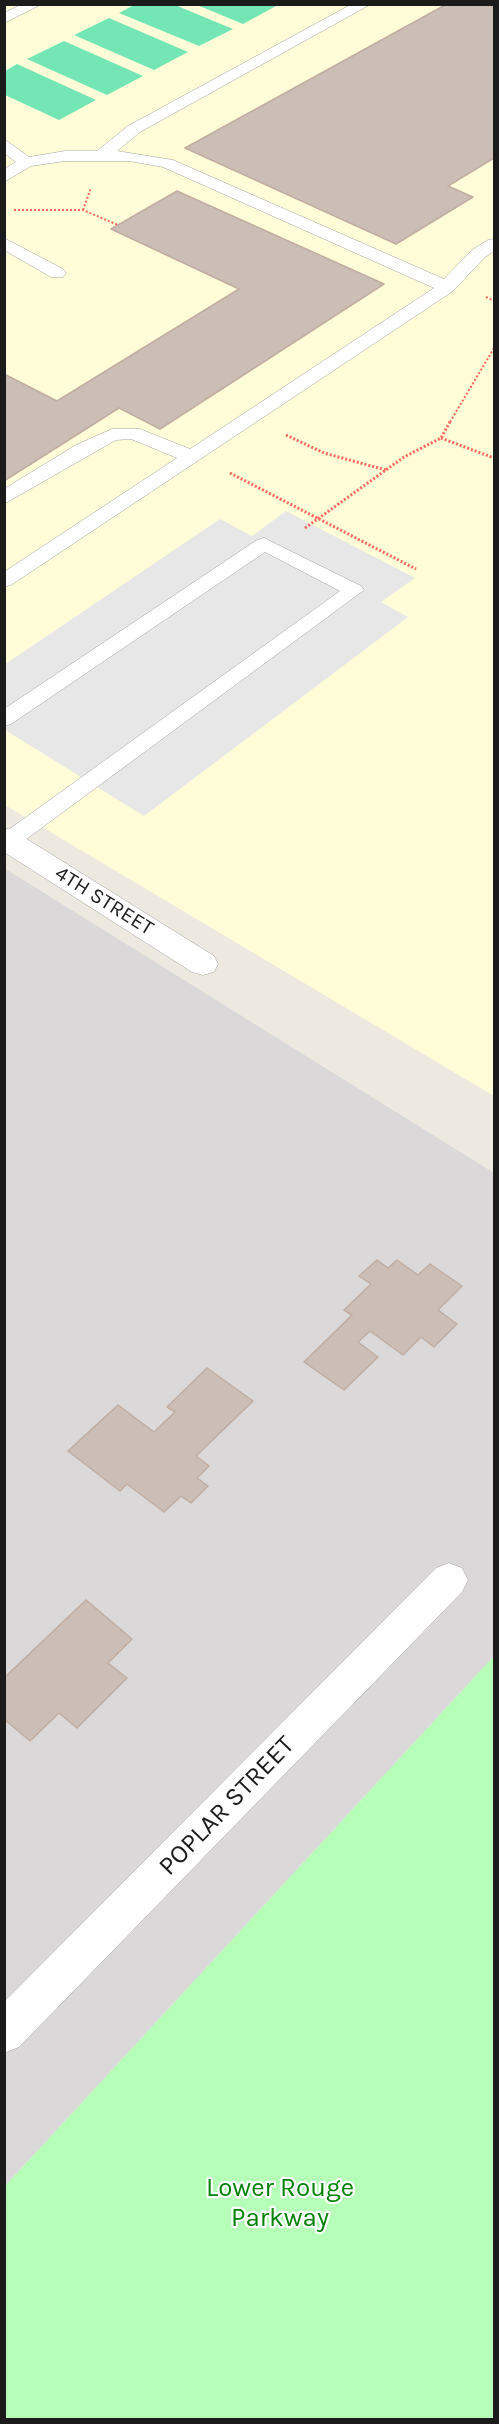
<!DOCTYPE html>
<html>
<head>
<meta charset="utf-8">
<style>
  body { margin:0 }
  #map { position:relative; width:499px; height:2424px; overflow:hidden; background:#eee9e0; font-family:Karla,sans-serif }
  canvas { display:block }
  .frame { position:absolute; inset:0; border:6px solid #1b1b1b; pointer-events:none }
</style>
</head>
<body>
<div id="map">
<canvas width="499" height="2424"></canvas>
<div class="frame"></div>
</div>
<script>
const ctx = document.querySelector('canvas').getContext('2d');
ctx.lineJoin = 'round';
function paint(path, color) {
  ctx.fillStyle = color;
  ctx.fill(path, 'evenodd');
}
function toPath(rows) {
  const path = new Path2D();
  for (const r of rows) {
    path.moveTo(r[0], r[1]);
    for (let i = 2; i < r.length; i += 2) path.lineTo(r[i], r[i + 1]);
  }
  return path;
}
function strokePath(path, color, width, dash) {
  ctx.strokeStyle = color;
  ctx.lineWidth = width;
  ctx.lineCap = dash ? 'butt' : 'round';
  ctx.setLineDash(dash || []);
  ctx.stroke(path);
}
function drawText(font, color, halo, rows, align = 'center') {
  ctx.font = font + ' Karla,sans-serif';
  ctx.lineWidth = 4.5;
  ctx.setLineDash([]);
  ctx.textBaseline = 'middle';
  ctx.strokeStyle = halo;
  ctx.fillStyle = color;
  for (const [text, x, y, turn = 0] of rows) {
    ctx.save();
    ctx.translate(x, y);
    ctx.rotate((+turn || 0) * Math.PI / 180);
    ctx.textAlign = isNaN(turn) ? turn : align;
    if (halo) ctx.strokeText(text, 0, 0);
    ctx.fillText(text, 0, 0);
    ctx.restore();
  }
}
paint(toPath([
  [4,868,494,1173,494,1656,5,2186]
]), '#dad8d8');
paint(toPath([
  [5,5,494,5,494,1096,5,805]
]), '#fffdd8');
paint(toPath([
  [494,1656,494,2419,5,2419,5,2186]
]), '#b6ffb8');
paint(toPath([
  [136,4,175,5,233,29,199,46,119,13],
  [272,5,276,6,243,24,197,5],
  [109,18,188,52,154,70,74,35],
  [64,41,143,76,107,95,27,59],
  [17,64,96,100,59,120,5,95,5,71]
]), '#74e6b5');
paint(toPath([
  [286,511,415,578,381,602,408,617,144,816,5,730,4,665,220,519,252,536]
]), '#e7e7e7');
const building = toPath([
  [447,4,494,4,494,158,448,186,473,197,396,244,185,148,447,4],
  [177,191,384,284,160,429,119,408,4,481,4,374,57,401,239,289,111,229,177,191],
  [377,1260,388,1268,397,1260,418,1275,430,1264,462,1286,438,1310,457,1324,434,1347,421,1337,403,1355,370,1331,358,1342,378,1357,344,1390,304,1362,352,1315,344,1310,371,1284,359,1276,377,1260],
  [207,1368,253,1401,196,1456,209,1466,197,1478,208,1486,191,1503,181,1496,164,1512,127,1484,120,1491,68,1451,118,1405,154,1432,175,1412,167,1407,207,1368],
  [86,1600,132,1639,108,1663,127,1678,77,1728,59,1713,30,1741,4,1719,4,1678,86,1600]
]);
paint(building, '#cabeb6');
strokePath(building, '#c1ada1', 1.5);
const service = toPath([
  [22,4,42,4,4,23,4,13,22,4],
  [352,4,371,4,140,132,117,151,173,160,444,279,472,250,488,240,494,239,494,251,484,258,453,291,11,585,4,587,4,572,177,458,131,439,116,440,4,504,4,489,76,445,112,429,140,429,190,449,434,288,163,167,129,161,65,161,31,166,4,182,4,169,16,162,4,153,4,139,29,157,65,151,97,151,128,126,352,4],
  [4,238,63,269,66,273,63,277,51,277,4,250,4,238],
  [264,538,361,586,364,590,17,846,4,847,4,833,340,591,265,552,11,724,4,726,4,709,257,540,264,538]
]);
const minor = toPath([
  [4,828,14,831,214,956,218,964,214,972,203,975,192,972,4,852,4,828],
  [449,1563,462,1568,468,1580,462,1592,19,2047,4,2053,4,2002,436,1568,449,1563]
]);
strokePath(service, '#a2a2a2', 1);
strokePath(minor, '#a2a2a2', 1);
strokePath(toPath([
  [14,210,83,210,118,225],
  [83,210,91,188],
  [486,297,494,301],
  [450,422,494,348]
]), '#ff6860', 2, [2, 2]);
strokePath(toPath([
  [286,435,324,453,386,470],
  [441,438,494,458],
  [230,473,416,569],
  [305,528,404,457,441,438,451,420]
]), '#ff6860', 3, [2, 2]);
paint(service, '#fff');
paint(minor, '#fff');
drawText('21px', '#1b1b1b', '#fff', [
  ["4TH STREET",104,901,32]
]);
drawText('26px', '#1b1b1b', '#fff', [
  ["POPLAR STREET",227,1806,-46]
]);
drawText('26px', '#008205', '#fff', [
  ["Lower Rouge",280,2189],
  ["Parkway",280,2219]
]);
</script>
</body>
</html>
